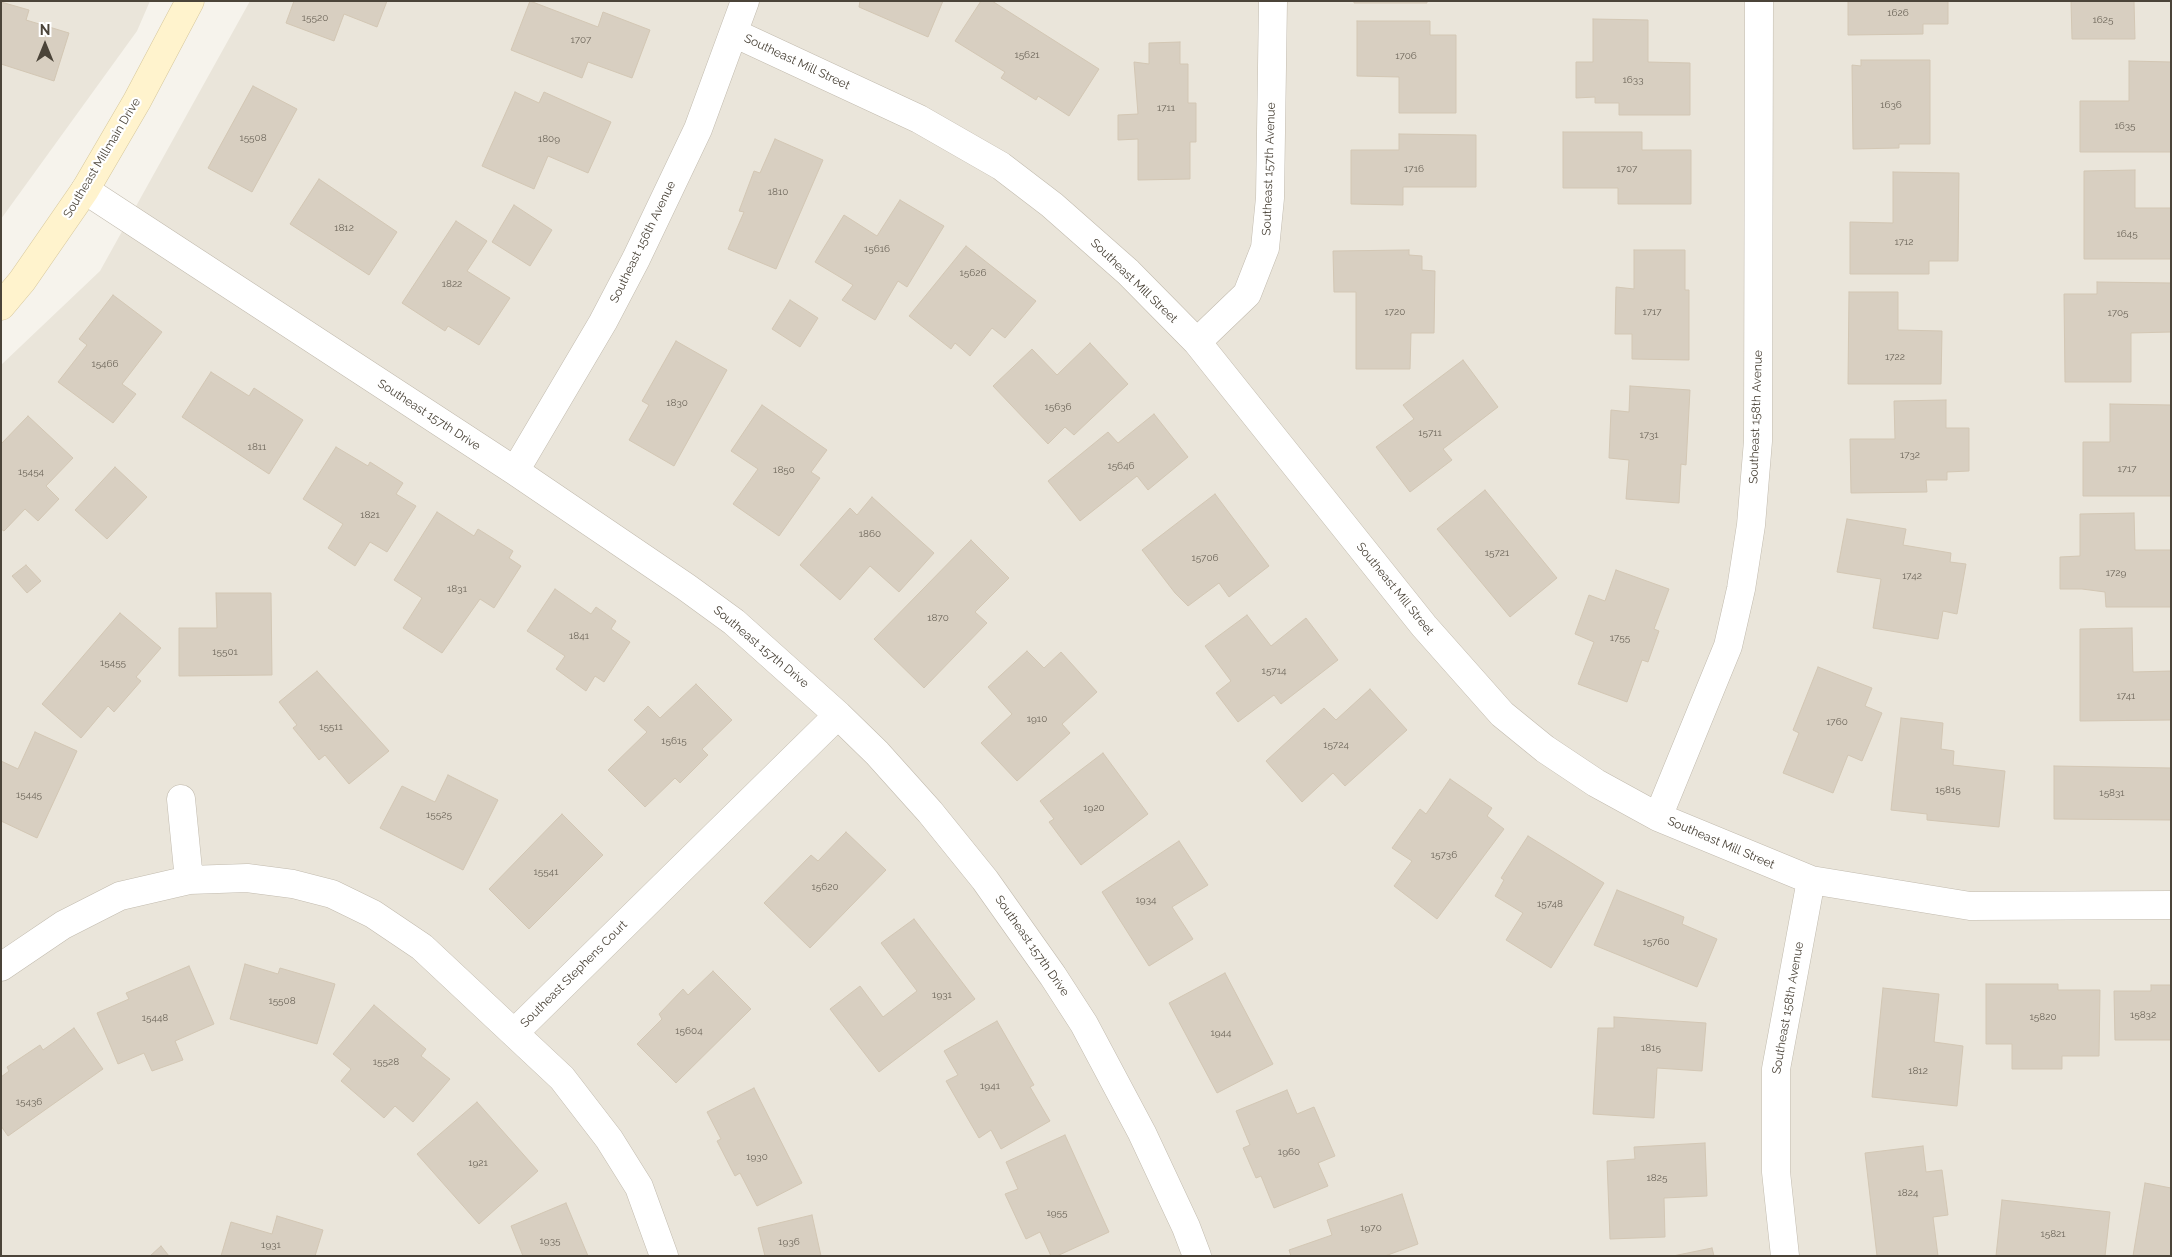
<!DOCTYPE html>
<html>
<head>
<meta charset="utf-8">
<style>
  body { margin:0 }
  #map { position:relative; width:2172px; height:1257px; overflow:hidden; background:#f6f3ec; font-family:Raleway,sans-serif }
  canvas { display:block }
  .frame { position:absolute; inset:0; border:2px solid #4b4439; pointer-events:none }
  .north { position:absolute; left:20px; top:20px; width:50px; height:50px; -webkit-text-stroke:4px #fff; paint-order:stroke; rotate:0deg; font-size:14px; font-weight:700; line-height:20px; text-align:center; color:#4b4439 }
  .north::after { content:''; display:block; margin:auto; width:18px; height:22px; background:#4b4439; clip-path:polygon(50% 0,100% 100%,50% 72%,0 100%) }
</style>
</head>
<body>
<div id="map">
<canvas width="2172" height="1257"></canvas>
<div class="frame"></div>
<div class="north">N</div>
</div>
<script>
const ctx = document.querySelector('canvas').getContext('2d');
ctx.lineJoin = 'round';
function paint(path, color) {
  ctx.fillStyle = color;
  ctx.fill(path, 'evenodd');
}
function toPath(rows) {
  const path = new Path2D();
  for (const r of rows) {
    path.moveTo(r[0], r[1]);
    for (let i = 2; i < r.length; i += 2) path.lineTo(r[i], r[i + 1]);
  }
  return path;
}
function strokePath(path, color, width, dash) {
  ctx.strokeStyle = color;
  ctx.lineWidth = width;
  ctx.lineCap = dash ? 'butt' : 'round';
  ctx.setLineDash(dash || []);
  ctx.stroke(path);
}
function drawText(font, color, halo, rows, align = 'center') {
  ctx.font = font + ' Raleway,sans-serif';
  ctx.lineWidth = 4.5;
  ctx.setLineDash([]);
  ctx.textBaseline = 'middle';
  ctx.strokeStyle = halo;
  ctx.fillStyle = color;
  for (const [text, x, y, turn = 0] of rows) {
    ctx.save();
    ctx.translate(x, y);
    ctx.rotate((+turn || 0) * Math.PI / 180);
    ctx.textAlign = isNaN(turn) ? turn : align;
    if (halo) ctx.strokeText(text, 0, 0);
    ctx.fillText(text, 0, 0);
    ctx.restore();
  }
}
paint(toPath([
  [1,1,150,1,137,31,1,219],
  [250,1,2171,1,2171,1256,1,1256,1,365,100,271]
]), '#eae5da');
const building = toPath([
  [294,1,387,1,377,27,344,14,334,41,286,23,294,1],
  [530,1,598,27,603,12,650,30,632,78,588,62,582,78,511,50,530,1],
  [943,1,928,37,859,7,860,1,943,1],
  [981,1,992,1,1099,69,1069,116,1038,96,1036,100,1001,78,1005,72,955,41,981,1],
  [1354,1,1427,1,1427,3,1354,3,1354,1],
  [1848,1,1948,1,1948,24,1923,24,1923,34,1848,35,1848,1],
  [2071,1,2134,1,2135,39,2072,39,2071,1],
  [1,2,29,10,26,20,69,33,54,81,1,64,1,2],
  [1593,19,1648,20,1648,62,1690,63,1690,115,1619,115,1619,103,1595,103,1595,97,1576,98,1576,62,1593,62,1593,19],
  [1357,21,1430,21,1430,35,1456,35,1456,113,1399,113,1399,77,1357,76,1357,21],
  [1180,42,1180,64,1188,64,1188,103,1196,103,1196,142,1190,142,1190,179,1138,180,1138,139,1118,140,1118,115,1138,114,1134,62,1149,64,1149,43,1180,42],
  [1861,60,1930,60,1930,144,1899,144,1899,148,1853,149,1852,65,1861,66,1861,60],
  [2129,61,2171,62,2171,152,2080,152,2080,101,2129,101,2129,61],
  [253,86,297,109,252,192,208,168,253,86],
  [515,92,539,103,544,92,611,122,588,173,548,156,534,189,482,166,515,92],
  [1563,132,1642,132,1642,150,1691,150,1691,204,1618,204,1618,188,1563,188,1563,132],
  [1399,134,1476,135,1476,187,1403,187,1403,205,1351,204,1351,150,1399,150,1399,134],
  [775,139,823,160,776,269,728,249,744,212,739,211,754,171,760,173,775,139],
  [2135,170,2135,208,2171,208,2171,259,2084,259,2084,171,2135,170],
  [1893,172,1959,173,1958,261,1929,261,1929,274,1850,274,1850,222,1893,223,1893,172],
  [319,179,397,232,369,275,290,224,319,179],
  [900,200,944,226,907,287,898,281,875,320,842,300,853,285,815,262,844,215,877,236,900,200],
  [514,205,552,230,530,266,492,242,514,205],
  [456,221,487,241,467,271,510,298,479,345,448,326,445,331,402,303,456,221],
  [966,246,1036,301,1005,338,992,328,970,356,955,343,951,349,909,316,966,246],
  [1409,250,1409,255,1422,256,1422,270,1435,271,1434,333,1411,333,1410,369,1356,369,1356,292,1334,292,1333,251,1409,250],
  [1634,250,1685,250,1685,290,1689,290,1689,360,1632,359,1632,334,1615,334,1616,287,1634,289,1634,250],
  [2097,282,2171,283,2171,332,2131,333,2131,382,2065,382,2064,294,2097,294,2097,282],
  [1849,292,1898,292,1898,330,1942,331,1941,384,1848,384,1849,292],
  [113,295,162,332,122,384,136,394,113,423,58,382,87,345,79,339,113,295],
  [790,300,818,318,800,347,772,329,790,300],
  [676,341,727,370,674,466,629,440,649,405,642,401,676,341],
  [1090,343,1128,384,1074,435,1065,427,1048,444,993,386,1032,349,1057,375,1090,343],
  [1463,360,1498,407,1443,449,1452,460,1410,492,1376,447,1414,419,1403,405,1463,360],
  [211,372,249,396,254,388,303,420,269,474,182,417,211,372],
  [1630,386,1690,390,1686,465,1681,464,1679,503,1626,499,1629,460,1609,458,1611,410,1629,412,1630,386],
  [1946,400,1946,428,1969,428,1969,471,1947,472,1947,480,1926,480,1927,492,1851,493,1850,439,1895,439,1894,401,1946,400],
  [2110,404,2171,405,2171,496,2083,496,2083,442,2110,442,2110,404],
  [762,405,827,450,811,472,820,478,779,536,733,504,758,469,731,451,762,405],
  [1154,414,1188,457,1148,490,1137,476,1080,521,1048,481,1108,432,1118,443,1154,414],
  [28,416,73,458,46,486,59,499,38,521,25,509,4,531,1,529,1,444,28,416],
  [336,447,368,466,370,462,403,483,396,494,416,506,387,552,370,542,355,566,328,548,343,524,303,499,336,447],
  [115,467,147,497,107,539,75,510,115,467],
  [1485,490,1557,578,1510,617,1437,529,1485,490],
  [1215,494,1269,566,1229,597,1219,583,1188,606,1175,593,1142,550,1215,494],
  [872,497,934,553,899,592,870,566,840,600,800,565,850,508,857,515,872,497],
  [437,512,474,536,478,529,513,551,509,558,521,566,494,608,480,599,442,653,403,628,422,598,394,580,437,512],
  [2134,513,2135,550,2171,550,2171,607,2106,607,2105,592,2082,589,2060,589,2060,557,2080,556,2080,514,2134,513],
  [1847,519,1906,529,1903,545,1951,553,1950,562,1966,564,1957,614,1943,611,1938,639,1873,628,1881,579,1837,572,1847,519],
  [971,540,1009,578,975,612,987,623,924,688,874,639,971,540],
  [26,565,41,581,27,593,12,576,26,565],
  [1616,570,1669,589,1654,629,1659,631,1648,662,1642,660,1627,702,1578,684,1594,642,1575,634,1589,595,1605,601,1616,570],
  [555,589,591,614,596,607,616,621,611,629,630,642,604,682,595,676,586,691,556,669,565,656,527,631,555,589],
  [216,593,271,593,272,675,179,676,179,628,217,628,216,593],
  [120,613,161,648,136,677,141,681,114,712,108,706,81,738,42,704,120,613],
  [1247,615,1271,646,1306,618,1338,660,1281,704,1274,695,1238,722,1216,693,1231,681,1205,646,1247,615],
  [2132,628,2133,672,2171,671,2171,720,2080,721,2080,629,2132,628],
  [1027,651,1044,668,1061,652,1097,692,1062,724,1070,733,1017,781,981,743,1012,714,988,687,1027,651],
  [1818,667,1872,688,1865,706,1882,713,1862,761,1848,755,1833,793,1783,773,1799,733,1793,730,1818,667],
  [317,671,389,751,349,784,325,755,319,760,293,728,297,725,279,702,317,671],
  [696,684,732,720,702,749,708,755,680,783,675,778,645,807,608,770,647,732,634,720,648,706,660,718,696,684],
  [1370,689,1407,730,1345,786,1333,773,1302,802,1266,761,1324,708,1336,720,1370,689],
  [1901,718,1943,723,1941,749,1954,751,1953,765,2005,771,1999,827,1927,820,1927,814,1891,810,1901,718],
  [35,732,77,751,37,838,1,821,1,761,18,769,35,732],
  [1103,753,1148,814,1081,865,1049,822,1054,819,1040,801,1103,753],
  [2054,766,2171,768,2171,820,2054,819,2054,766],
  [448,775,498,800,463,870,380,828,402,786,435,802,448,775],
  [1450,779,1492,808,1487,816,1504,829,1437,919,1394,886,1412,861,1392,848,1420,809,1426,814,1450,779],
  [562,814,603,855,529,929,489,889,562,814],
  [846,832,886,870,810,948,764,903,811,855,818,861,846,832],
  [1528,836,1604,883,1551,968,1506,940,1523,913,1495,896,1504,880,1501,878,1528,836],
  [1179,841,1208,885,1172,907,1193,939,1149,966,1102,892,1179,841],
  [1617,890,1684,917,1682,924,1717,939,1697,987,1594,945,1617,890],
  [914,919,975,999,879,1072,830,1009,860,986,883,1017,917,991,881,943,914,919],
  [245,964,278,974,280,968,335,984,317,1044,230,1019,245,964],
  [189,966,214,1024,175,1041,183,1060,152,1071,144,1053,118,1064,97,1013,129,999,126,993,189,966],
  [713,971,751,1009,676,1083,637,1044,662,1019,659,1014,683,989,688,995,713,971],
  [1225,973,1273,1064,1217,1093,1169,1003,1225,973],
  [1986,984,2058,984,2058,990,2100,990,2099,1056,2062,1056,2062,1069,2012,1069,2012,1044,1986,1044,1986,984],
  [2151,985,2171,985,2171,1040,2115,1040,2114,991,2151,991,2151,985],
  [1883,988,1939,994,1934,1042,1963,1046,1957,1106,1872,1097,1883,988],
  [374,1005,426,1049,421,1056,450,1079,413,1122,395,1106,384,1118,341,1081,351,1069,333,1054,374,1005],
  [1614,1017,1706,1023,1702,1071,1657,1068,1654,1118,1593,1114,1598,1028,1614,1028,1614,1017],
  [997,1021,1034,1085,1030,1087,1050,1121,1001,1149,991,1130,979,1138,946,1081,958,1075,944,1051,997,1021],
  [74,1028,103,1069,8,1136,1,1126,1,1077,9,1071,7,1067,40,1045,43,1050,74,1028],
  [754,1088,802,1183,757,1206,740,1173,735,1176,717,1141,721,1139,707,1112,754,1088],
  [1287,1090,1297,1114,1314,1107,1335,1156,1318,1163,1328,1186,1274,1208,1261,1176,1256,1178,1243,1148,1250,1145,1236,1111,1287,1090],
  [477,1102,538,1171,479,1224,417,1154,477,1102],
  [1065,1135,1109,1232,1057,1256,1051,1256,1040,1232,1026,1239,1005,1194,1018,1189,1006,1162,1065,1135],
  [1705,1143,1707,1196,1664,1198,1665,1237,1610,1239,1607,1161,1635,1159,1634,1147,1705,1143],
  [1923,1146,1926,1172,1942,1170,1948,1215,1933,1217,1938,1256,1877,1256,1865,1153,1923,1146],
  [2145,1183,2171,1188,2171,1256,2133,1256,2145,1183],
  [1402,1194,1418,1244,1385,1256,1291,1256,1289,1250,1332,1235,1327,1220,1402,1194],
  [2002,1200,2110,1212,2105,1256,1996,1256,2002,1200],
  [566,1203,588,1256,523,1256,511,1226,566,1203],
  [812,1215,821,1256,765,1256,758,1228,812,1215],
  [277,1216,323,1230,315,1256,221,1256,231,1222,272,1234,277,1216],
  [161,1246,169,1256,150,1256,161,1246],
  [1712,1248,1714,1256,1673,1256,1712,1248]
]);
paint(building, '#d8cfc1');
strokePath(building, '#d3c7b4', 1);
const street = toPath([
  [734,33,919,119,1001,166,1052,205,1128,272,1197,342,1424,626,1502,714,1545,749,1596,783,1658,817,1811,880,1970,906,2171,905],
  [85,190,515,471,686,587,734,622,838,715,877,753,930,812,985,880,1053,976,1084,1024,1142,1133,1186,1227,1197,1256],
  [1197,342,1247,294,1265,248,1270,198,1273,1],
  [515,471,603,322,636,259,698,129,745,1],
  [181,799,189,880],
  [1658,817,1728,646,1741,589,1751,525,1758,441,1759,1],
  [1,967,63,925,120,896,189,880,247,878,293,884,332,894,373,914,422,947,562,1078,609,1139,639,1187,664,1256],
  [514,1033,838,715],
  [1785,1256,1776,1172,1776,1069,1811,880]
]);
const secondary = toPath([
  [1,306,22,281,85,190,137,101,190,1]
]);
strokePath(street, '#c2bbae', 29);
strokePath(secondary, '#d6c79b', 29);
strokePath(street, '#fff', 28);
strokePath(secondary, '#fff3cd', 28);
drawText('10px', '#6e675b', null, [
  ["1626",1898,13],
  ["15520",315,18],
  ["1625",2103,20],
  ["1707",581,40],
  ["15621",1027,55],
  ["1706",1406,56],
  ["1633",1633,80],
  ["1636",1891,105],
  ["1711",1166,108],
  ["1635",2125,126],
  ["15508",253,138],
  ["1809",549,139],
  ["1716",1414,169],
  ["1707",1627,169],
  ["1810",778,192],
  ["1812",344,228],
  ["1645",2127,234],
  ["1712",1904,242],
  ["15616",877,249],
  ["15626",973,273],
  ["1822",452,284],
  ["1720",1395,312],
  ["1717",1652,312],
  ["1705",2118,313],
  ["1722",1895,357],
  ["15466",105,364],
  ["1830",677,403],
  ["15636",1058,407],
  ["15711",1430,433],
  ["1731",1649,435],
  ["1811",257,447],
  ["1732",1910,455],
  ["15646",1121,466],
  ["1717",2127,469],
  ["1850",784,470],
  ["15454",31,472],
  ["1821",370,515],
  ["1860",870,534],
  ["15721",1497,553],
  ["15706",1205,558],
  ["1729",2116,573],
  ["1742",1912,576],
  ["1831",457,589],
  ["1870",938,618],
  ["1841",579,636],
  ["1755",1620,638],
  ["15501",225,652],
  ["15455",113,663],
  ["15714",1274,671],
  ["1741",2126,696],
  ["1910",1037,719],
  ["1760",1837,722],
  ["15511",331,727],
  ["15615",674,741],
  ["15724",1336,745],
  ["15815",1948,790],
  ["15831",2112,793],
  ["15445",29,795],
  ["1920",1094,808],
  ["15525",439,815],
  ["15736",1444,855],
  ["15541",546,872],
  ["15620",825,887],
  ["1934",1146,900],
  ["15748",1550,904],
  ["15760",1656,942],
  ["1931",942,995],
  ["15508",282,1001],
  ["15832",2143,1015],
  ["15820",2043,1017],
  ["15448",155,1018],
  ["15604",689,1031],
  ["1944",1221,1033],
  ["1815",1651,1048],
  ["15528",386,1062],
  ["1812",1918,1071],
  ["1941",990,1086],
  ["15436",29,1102],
  ["1960",1289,1152],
  ["1930",757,1157],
  ["1921",478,1163],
  ["1825",1657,1178],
  ["1824",1908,1193],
  ["1955",1057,1213],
  ["1970",1371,1228],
  ["15821",2053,1234],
  ["1935",550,1241],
  ["1936",789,1242],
  ["1931",271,1245]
]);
drawText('12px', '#4b4439', '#fff', [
  ["Southeast Mill Street",797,62,25],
  ["Southeast Millmain Drive",102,158,-59],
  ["Southeast 157th Avenue",1269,169,-88],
  ["Southeast 156th Avenue",643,242,-64],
  ["Southeast Mill Street",1134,281,44],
  ["Southeast 157th Drive",429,415,33],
  ["Southeast 158th Avenue",1756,417,-88],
  ["Southeast Mill Street",1395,589,51],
  ["Southeast 157th Drive",761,647,40],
  ["Southeast Mill Street",1721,843,23],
  ["Southeast 157th Drive",1032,946,55],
  ["Southeast Stephens Court",574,974,-45],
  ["Southeast 158th Avenue",1788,1008,-80]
]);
</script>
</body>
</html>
